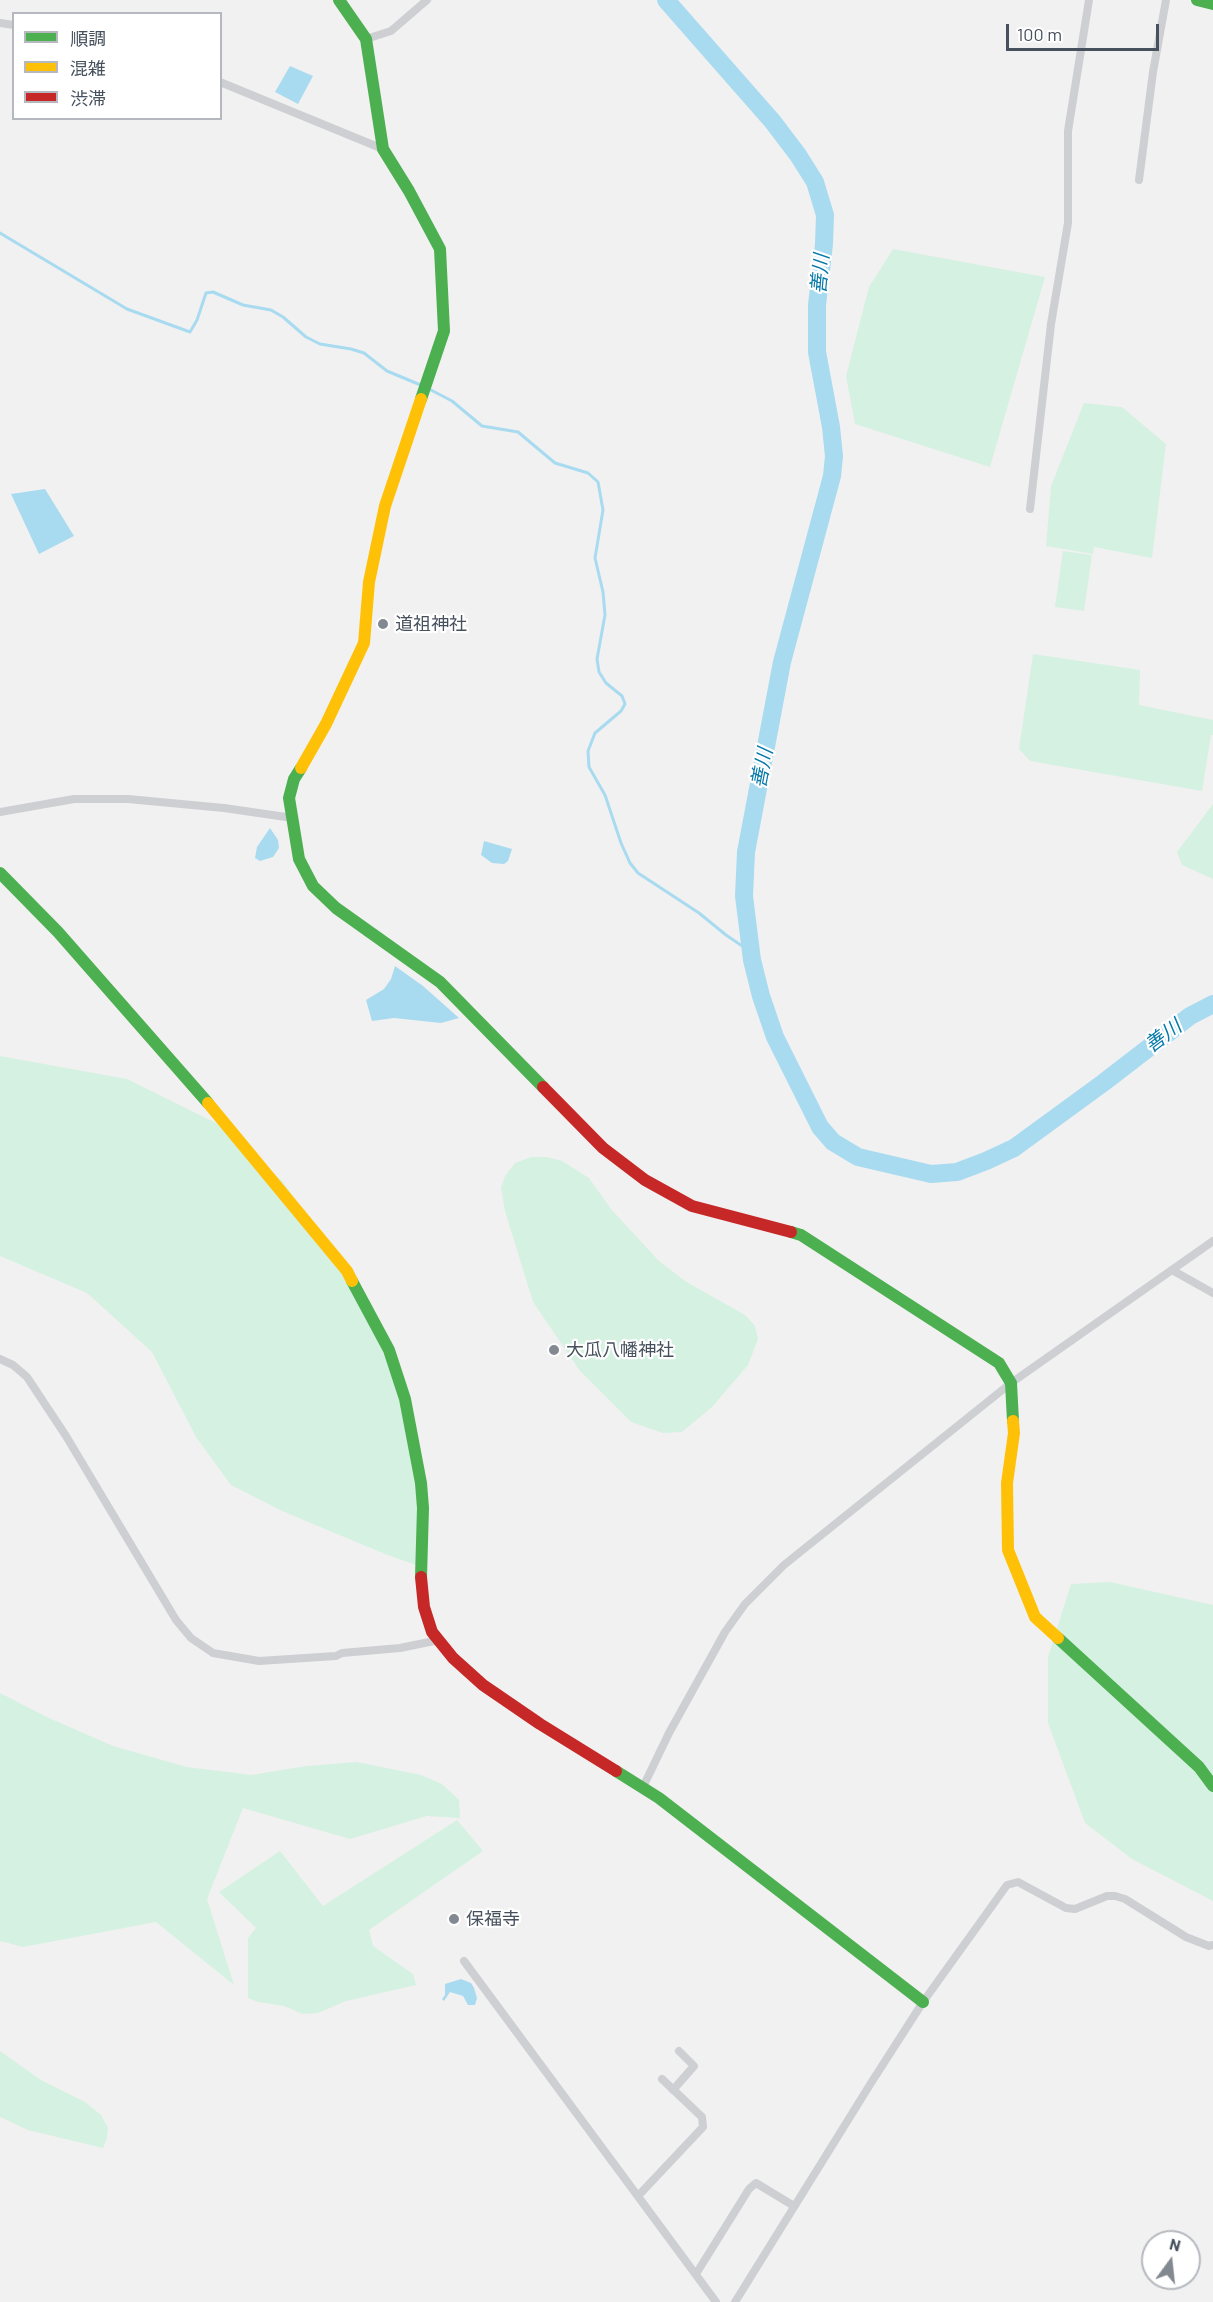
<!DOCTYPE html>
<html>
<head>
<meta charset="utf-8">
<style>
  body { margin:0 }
  #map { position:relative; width:1213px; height:2302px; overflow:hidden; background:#f2f1f1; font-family:Barlow,"Noto Sans JP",sans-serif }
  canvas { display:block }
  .legend { position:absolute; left:12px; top:12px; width:210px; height:108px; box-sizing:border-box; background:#fff; border:2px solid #b5b9bf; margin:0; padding:8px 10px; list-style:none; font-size:18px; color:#47515e }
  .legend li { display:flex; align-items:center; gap:12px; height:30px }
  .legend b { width:30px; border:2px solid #b5b9bf }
  .north { position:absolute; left:1141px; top:2230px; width:60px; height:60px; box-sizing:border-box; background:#fff; border:2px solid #b5b9bf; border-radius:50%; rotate:15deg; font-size:16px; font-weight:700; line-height:24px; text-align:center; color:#47515e }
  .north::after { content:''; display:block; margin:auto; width:21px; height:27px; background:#838991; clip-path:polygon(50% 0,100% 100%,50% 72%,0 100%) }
  .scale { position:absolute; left:1006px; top:24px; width:153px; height:27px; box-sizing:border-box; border:3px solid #47515e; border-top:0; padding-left:8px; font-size:18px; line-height:21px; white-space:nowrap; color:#47515e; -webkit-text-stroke:4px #fff; paint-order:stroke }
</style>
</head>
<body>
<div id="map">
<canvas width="1213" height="2302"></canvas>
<ul class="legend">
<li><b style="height:8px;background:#4caf50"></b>順調</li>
<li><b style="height:8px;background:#ffc107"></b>混雑</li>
<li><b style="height:8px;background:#c62828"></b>渋滞</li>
</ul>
<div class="north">N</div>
<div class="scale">100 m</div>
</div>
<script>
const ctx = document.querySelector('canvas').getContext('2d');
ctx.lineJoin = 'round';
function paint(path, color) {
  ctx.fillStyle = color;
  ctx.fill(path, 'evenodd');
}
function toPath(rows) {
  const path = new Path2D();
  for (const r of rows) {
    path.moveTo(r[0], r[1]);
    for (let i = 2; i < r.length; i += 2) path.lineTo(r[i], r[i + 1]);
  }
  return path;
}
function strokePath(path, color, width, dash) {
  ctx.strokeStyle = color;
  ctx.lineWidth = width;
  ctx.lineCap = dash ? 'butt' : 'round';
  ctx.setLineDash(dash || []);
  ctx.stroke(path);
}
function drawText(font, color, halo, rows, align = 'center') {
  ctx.font = font + ' Barlow,"Noto Sans JP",sans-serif';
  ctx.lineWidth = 4.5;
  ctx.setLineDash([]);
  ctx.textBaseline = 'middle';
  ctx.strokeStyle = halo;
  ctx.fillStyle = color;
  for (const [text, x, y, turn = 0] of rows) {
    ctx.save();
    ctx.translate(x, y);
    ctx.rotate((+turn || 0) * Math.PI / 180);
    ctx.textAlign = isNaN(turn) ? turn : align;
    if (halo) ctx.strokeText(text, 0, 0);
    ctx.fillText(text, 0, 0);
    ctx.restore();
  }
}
paint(toPath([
  [893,249,1045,277,990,467,855,424,846,376,869,287],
  [1084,403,1122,407,1166,444,1152,558,1094,547,1093,554,1046,546,1051,486],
  [1063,551,1092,555,1084,611,1055,607],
  [1033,654,1140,670,1139,705,1213,720,1213,735,1211,735,1202,791,1030,761,1019,749],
  [1213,804,1213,879,1182,865,1177,852],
  [0,1056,127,1079,216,1123,282,1181,365,1297,411,1400,425,1490,419,1566,385,1554,282,1511,231,1485,196,1437,152,1352,87,1293,0,1256],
  [531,1157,547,1157,562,1161,589,1178,611,1209,658,1260,685,1281,745,1315,755,1326,758,1339,748,1365,712,1407,682,1432,663,1433,631,1422,580,1371,533,1302,505,1211,501,1188,505,1176,515,1163],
  [1110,1582,1213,1605,1213,1901,1132,1859,1085,1823,1048,1723,1048,1657,1071,1584],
  [0,1693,49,1718,113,1746,187,1767,251,1775,306,1766,357,1762,421,1775,442,1784,459,1800,460,1818,427,1816,350,1839,243,1808,207,1899,234,1985,156,1922,23,1947,0,1941],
  [457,1820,483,1851,369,1930,373,1946,413,1974,416,1985,346,2001,318,2013,303,2014,284,2006,258,2002,248,1998,248,1938,256,1928,219,1892,280,1851,323,1906],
  [0,2051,41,2080,85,2102,101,2115,108,2128,107,2138,103,2148,28,2130,0,2117]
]), '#d5f1e2');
paint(toPath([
  [290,66,313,76,298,104,275,92],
  [45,489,74,536,39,554,11,494],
  [270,828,278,840,279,848,273,857,260,861,255,858,257,847],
  [484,841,512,849,508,861,504,864,492,863,481,855],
  [395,966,423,986,459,1018,441,1023,394,1018,372,1021,366,1000,384,989,391,979],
  [461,1979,471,1983,474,1988,477,1998,475,2005,468,2005,463,1996,450,1992,444,2001,442,1999,445,1995,445,1984]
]), '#a8dbf0');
strokePath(toPath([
  [0,233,127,309,190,332,197,320,206,293,213,292,243,305,271,310,283,317,306,337,320,344,351,349,364,353,387,371,423,386],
  [429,389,452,401,482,426,518,432,555,463,588,473,598,482,603,510,595,558,603,592,605,615,597,659,599,672,606,683,622,696,625,704,621,711,595,733,588,751,589,767,605,795,621,843,630,863,638,873,699,913,726,935,751,952]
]), '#a8dbf0', 3);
strokePath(toPath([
  [666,0,773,122,798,155,815,182,825,215,824,244,817,305,817,352,831,427,834,456,832,476,782,662,746,852,744,896,752,960,761,996,775,1037,820,1127,833,1142,858,1157,931,1174,957,1172,986,1161,1014,1148,1103,1083,1190,1016,1213,1004]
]), '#a8dbf0', 18);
strokePath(toPath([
  [0,23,14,25],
  [366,39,391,31,427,0],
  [220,82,383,149],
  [1139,180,1153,72,1166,0],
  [1030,509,1051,324,1068,223,1068,131,1089,0],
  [0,812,74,799,128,799,224,808,293,818],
  [1172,1270,1213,1293],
  [0,1359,13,1365,27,1377,66,1436,176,1620,191,1638,213,1653,259,1661,336,1656,342,1653,400,1648,439,1640],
  [643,1787,669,1733,725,1632,745,1604,784,1565,1011,1383,1213,1241],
  [464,1961,716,2302],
  [673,2090,694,2066,679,2051],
  [638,2196,703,2127,702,2117,662,2079],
  [696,2274,749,2189,756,2183,794,2206],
  [735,2302,871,2083,923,2002,1007,1885,1018,1882,1066,1908,1075,1909,1107,1896,1115,1896,1125,1899,1186,1937,1209,1946,1213,1945]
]), '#cdcfd2', 8);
strokePath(toPath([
  [339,0,366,39,383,149,409,191,440,249,444,331,421,399],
  [1197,0,1213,4],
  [301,768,294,779,289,798,299,859,313,886,336,908,440,982,543,1087],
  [0,873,58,932,208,1103],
  [791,1232,801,1235,999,1363,1011,1383,1013,1421],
  [352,1281,389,1350,405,1399,421,1483,423,1508,421,1577],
  [1058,1638,1199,1767,1213,1786],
  [616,1771,659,1798,923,2002]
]), '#4caf50', 12);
strokePath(toPath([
  [301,768,326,724,364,643,369,582,385,506,421,399],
  [208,1103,347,1271,352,1281],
  [1013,1421,1014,1433,1007,1483,1008,1550,1035,1617,1058,1638]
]), '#ffc107', 12);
strokePath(toPath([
  [543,1087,603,1148,645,1180,692,1206,791,1232],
  [421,1577,424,1607,432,1632,453,1658,483,1685,540,1724,616,1771]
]), '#c62828', 12);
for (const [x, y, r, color] of [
  [383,624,6,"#838991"],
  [554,1350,6,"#838991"],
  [454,1919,6,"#838991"]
]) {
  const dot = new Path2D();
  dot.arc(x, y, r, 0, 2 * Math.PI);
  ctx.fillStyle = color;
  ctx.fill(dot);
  strokePath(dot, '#fff', 2);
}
drawText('18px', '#47515e', '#fff', [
  ["道祖神社",395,624],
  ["大瓜八幡神社",566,1350],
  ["保福寺",466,1919]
], 'left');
drawText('italic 20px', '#077aaa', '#fff', [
  ["善川",820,274,-85],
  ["善川",762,768,-79],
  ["善川",1163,1036,-37]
]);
</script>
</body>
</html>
